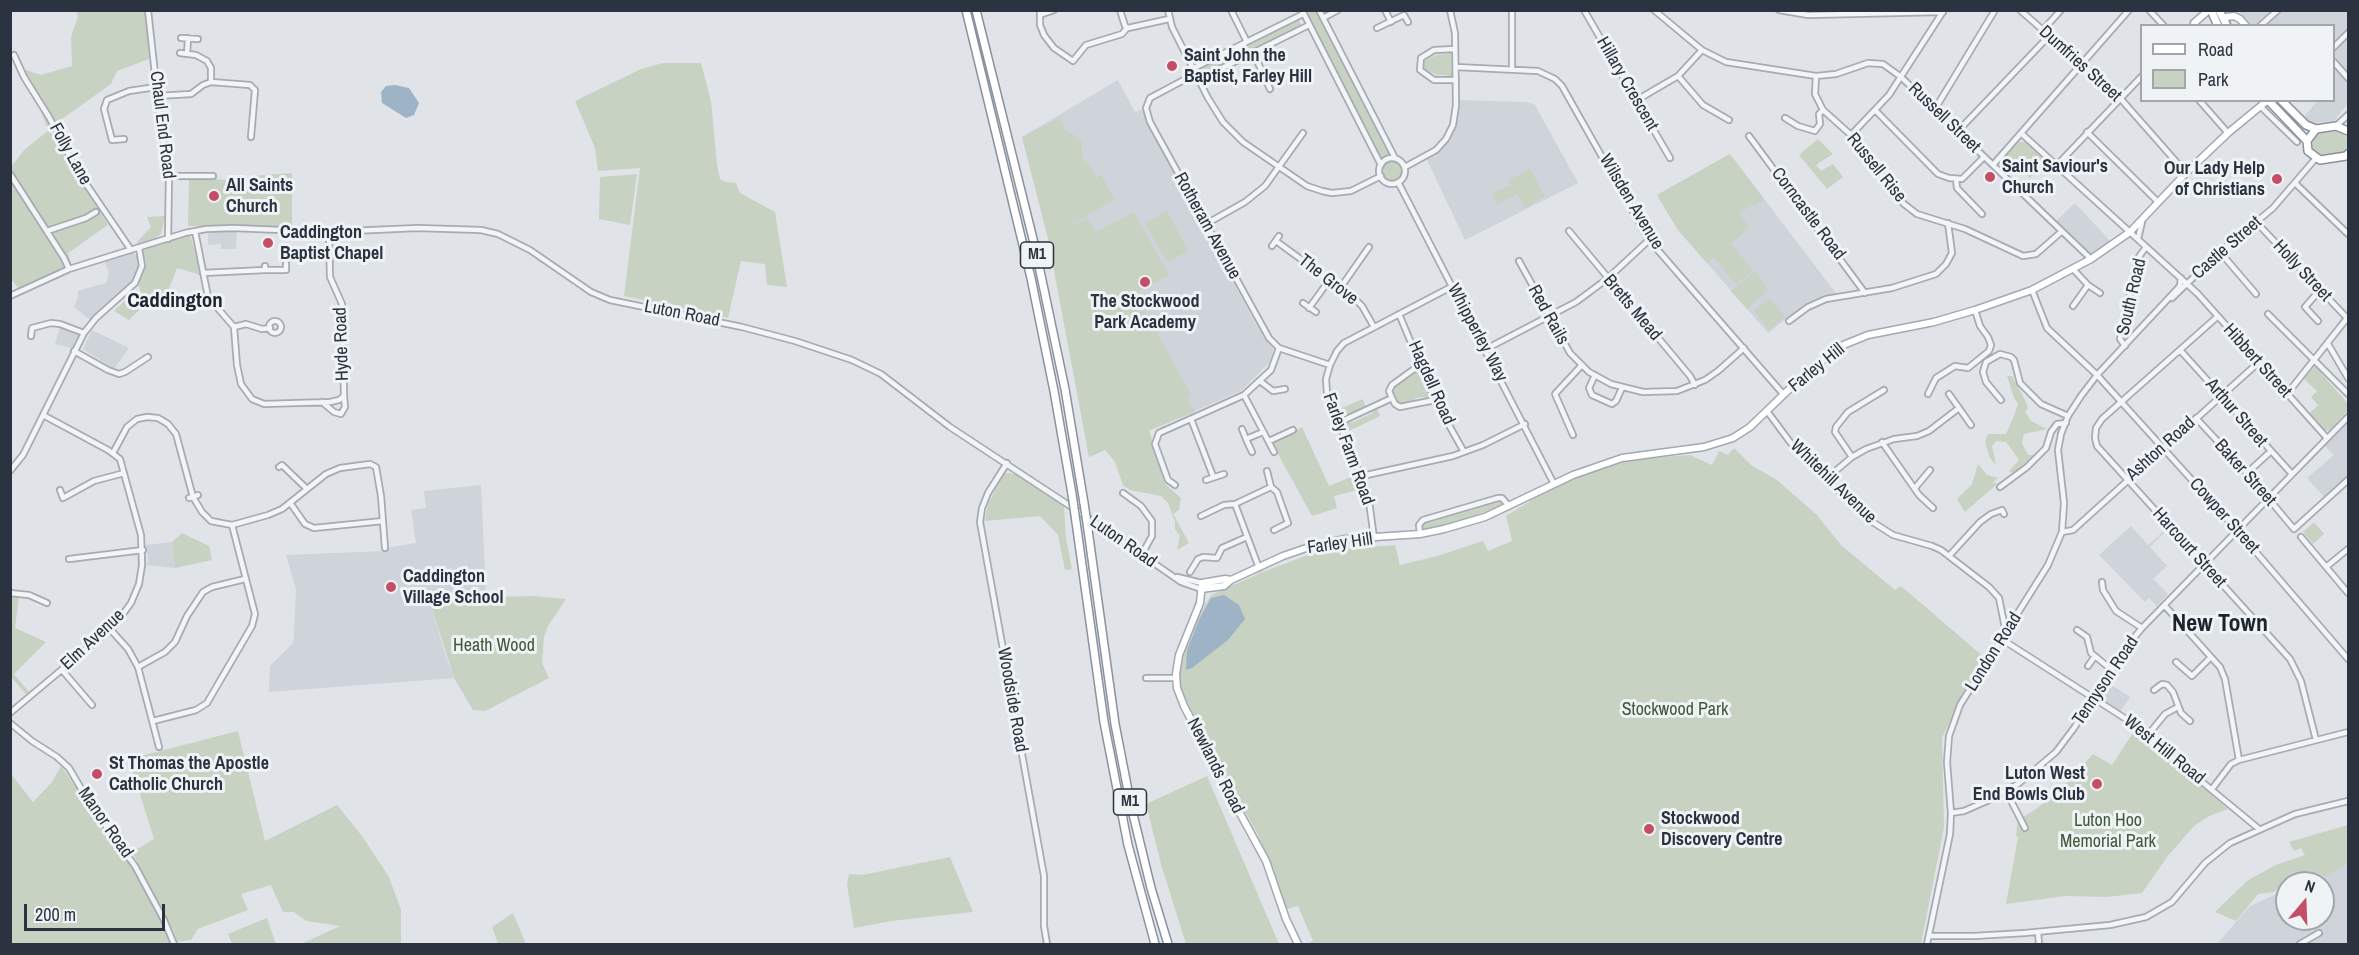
<!DOCTYPE html>
<html>
<head>
<meta charset="utf-8">
<style>
  body { margin:0 }
  #map { position:relative; width:2359px; height:955px; overflow:hidden; background:#e0e4e8; font-family:"Archivo Narrow",sans-serif }
  canvas { display:block }
  .frame { position:absolute; inset:0; border:12px solid #2a333f; pointer-events:none }
  .legend { position:absolute; left:2140px; top:24px; width:195px; height:78px; box-sizing:border-box; background:#f0f3f6; border:2px solid #a1a6ad; margin:0; padding:8px 10px; list-style:none; font-size:18px; color:#2a333f }
  .legend li { display:flex; align-items:center; gap:12px; height:30px }
  .legend b { width:30px; border:2px solid #a1a6ad }
  .north { position:absolute; left:2275px; top:871px; width:60px; height:60px; box-sizing:border-box; background:#f0f3f6; border:2px solid #a1a6ad; border-radius:50%; rotate:19deg; font-size:16px; font-weight:700; line-height:24px; text-align:center; color:#2a333f }
  .north::after { content:''; display:block; margin:auto; width:21px; height:27px; background:#c54e67; clip-path:polygon(50% 0,100% 100%,50% 72%,0 100%) }
  .scale { position:absolute; left:24px; top:904px; width:141px; height:27px; box-sizing:border-box; border:3px solid #2a333f; border-top:0; padding-left:8px; font-size:18px; line-height:21px; white-space:nowrap; color:#2a333f; -webkit-text-stroke:4px #f0f3f6; paint-order:stroke }
</style>
</head>
<body>
<div id="map">
<canvas width="2359" height="955"></canvas>
<div class="frame"></div>
<ul class="legend">
<li><b style="height:8px;background:#fff"></b>Road</li>
<li><b style="height:16px;background:#c7d2c2"></b>Park</li>
</ul>
<div class="north">N</div>
<div class="scale">200 m</div>
</div>
<script>
const ctx = document.querySelector('canvas').getContext('2d');
ctx.lineJoin = 'round';
function paint(path, color) {
  ctx.fillStyle = color;
  ctx.fill(path, 'evenodd');
}
function toPath(rows) {
  const path = new Path2D();
  for (const r of rows) {
    if (r.length === 3) {
      path.moveTo(r[0] + r[2], r[1]);
      path.arc(r[0], r[1], r[2], 0, 2 * Math.PI);
      continue;
    }
    path.moveTo(r[0], r[1]);
    for (let i = 2; i < r.length; i += 2) path.lineTo(r[i], r[i + 1]);
  }
  return path;
}
function strokePath(path, color, width, dash) {
  ctx.strokeStyle = color;
  ctx.lineWidth = width;
  ctx.lineCap = dash ? 'butt' : 'round';
  ctx.setLineDash(dash || []);
  ctx.stroke(path);
}
function drawText(font, color, halo, rows, align = 'center') {
  ctx.font = font + ' "Archivo Narrow",sans-serif';
  ctx.lineWidth = 6;
  ctx.setLineDash([]);
  ctx.textBaseline = 'middle';
  ctx.strokeStyle = halo;
  ctx.fillStyle = color;
  for (const [text, x, y, turn = 0] of rows) {
    ctx.save();
    ctx.translate(x, y);
    ctx.rotate((+turn || 0) * Math.PI / 180);
    ctx.textAlign = isNaN(turn) ? turn : align;
    if (halo) ctx.strokeText(text, 0, 0);
    ctx.fillText(text, 0, 0);
    ctx.restore();
  }
}
paint(toPath([
  [2238,11,2348,11,2348,103,2334,121,2310,123,2304,117,2317,101,2334,100,2334,26,2251,25],
  [1118,80,1135,112,1144,109,1147,121,1171,168,1257,326,1273,349,1271,361,1241,391,1089,457,1048,238,1022,137],
  [1458,100,1527,102,1535,105,1578,183,1465,240,1426,158,1446,143,1453,130],
  [1730,154,1838,296,1817,303,1789,321,1787,318,1768,333,1678,230,1657,195],
  [2075,203,2111,242,2093,255,2056,221],
  [211,232,237,232,236,249,221,249,221,244,208,245,208,234],
  [133,253,137,256,138,266,134,278,129,285,90,320,74,307,78,297,78,291,106,283,109,274,105,262],
  [60,327,79,335,72,348,55,344],
  [92,330,129,348,114,369,83,349],
  [2348,421,2348,477,2325,498,2307,478,2334,455,2324,445],
  [481,485,486,597,429,599,445,654,454,678,269,692,270,666,293,643,294,633,296,589,286,555,385,551,386,548,416,543,411,510,426,508,424,491],
  [2131,526,2148,545,2165,530,2166,531,2150,547,2167,566,2153,579,2168,594,2157,606,2149,598,2145,602,2099,555],
  [172,542,175,568,146,565,148,561,146,545],
  [2109,683,2130,697,2121,711,2099,697],
  [2348,860,2348,944,2217,944,2250,906,2287,889,2287,919,2323,919,2323,883,2301,883]
]), '#cfd3da');
paint(toPath([
  [76,11,146,11,149,59,117,71,111,84,48,129,23,69,41,75,72,66,71,37,78,17],
  [1303,11,1317,11,1391,153,1390,155,1383,159,1379,158],
  [1298,19,1302,27,1205,75,1200,73,1201,68],
  [1449,50,1451,50,1452,78,1446,75,1437,75,1422,68,1422,62,1436,55,1445,54],
  [663,63,701,63,711,101,717,165,720,179,726,182,736,183,740,193,775,212,787,287,767,285,765,264,741,261,728,318,624,296,640,168,598,171,595,148,575,101,641,69],
  [1060,118,1065,129,1082,141,1081,149,1083,154,1082,155,1086,163,1088,163,1096,177,1101,175,1115,199,1061,231,1088,218,1096,232,1134,212,1169,275,1130,296,1139,313,1145,311,1191,395,1187,398,1195,412,1149,430,1165,484,1181,498,1179,510,1173,514,1189,543,1177,550,1180,535,1175,530,1175,522,1168,503,1161,496,1130,490,1123,485,1115,462,1105,450,1089,457,1048,238,1022,137],
  [49,130,108,225,68,253,72,266,21,292,11,279,11,167,24,150],
  [2338,131,2348,138,2348,149,2344,153,2322,157,2314,151,2312,146,2315,135,2319,133],
  [1818,139,1833,154,1816,165,1821,171,1833,164,1843,177,1827,189,1799,155],
  [2018,142,2029,142,2048,159,2030,178,2017,166,2009,175,2000,168,2001,162],
  [1730,154,1764,199,1755,206,1752,204,1739,214,1749,227,1731,244,1753,271,1736,284,1714,257,1707,263,1678,230,1657,195],
  [1393,171,11],
  [1530,169,1545,196,1525,208,1517,194,1497,205,1492,194,1511,185,1509,180],
  [292,173,292,226,188,226,189,179,209,178,230,181,243,185,250,176],
  [637,174,630,225,599,219,600,177],
  [1167,211,1188,251,1167,262,1145,223],
  [165,216,161,234,154,239,138,244,137,242,151,227,147,217],
  [186,235,191,237,201,275,177,268,165,299,154,297,145,305,143,304,138,281,140,274,143,274,146,262,142,253,146,248],
  [1755,271,1768,290,1747,309,1731,291],
  [137,289,141,308,129,320,114,311],
  [1769,298,1785,317,1769,330,1754,311],
  [2315,366,2348,404,2348,410,2329,431,2325,430,2310,413,2318,405,2311,397,2317,391,2304,379],
  [1418,368,1431,398,1426,400,1424,397,1415,398,1416,402,1400,405,1397,404,1391,388,1405,377,1408,379,1415,373,1413,370],
  [2007,376,2012,376,2026,402,2028,408,2025,412,2031,421,2047,429,2024,434,2022,443,2028,455,2035,455,2013,473,2009,471,2019,460,2009,446,2006,442,1996,441,1992,446,1996,465,1990,458,1985,442,1988,434,2006,434,2014,416,2018,404,2014,398],
  [1363,399,1366,408,1343,418,1339,417,1337,410],
  [1376,407,1380,416,1347,432,1343,424,1346,420,1349,419,1351,423,1373,413,1372,409],
  [1302,427,1329,486,1356,475,1361,489,1334,496,1337,508,1312,516,1272,443],
  [1734,448,1751,465,1777,480,1817,515,1841,545,1895,590,1901,586,1985,658,1965,689,1942,738,1944,827,1921,944,1305,944,1313,941,1298,906,1287,909,1258,835,1199,729,1178,680,1185,639,1211,595,1265,571,1319,551,1395,545,1400,565,1437,556,1483,541,1488,551,1512,541,1506,516,1556,485,1622,460,1690,455,1712,465,1719,451,1728,455],
  [1978,464,1987,475,1998,478,1993,482,1997,484,1965,512,1957,499,1972,484],
  [1008,473,1019,475,1064,506,1066,538,1072,569,1065,570,1058,535,1040,516,985,521,988,504,1004,474],
  [1496,499,1501,499,1503,505,1451,524,1425,529,1420,526,1425,522],
  [2314,522,2324,534,2313,544,2303,532],
  [182,533,209,546,212,560,175,568,172,542],
  [531,596,566,599,548,626,544,637,542,663,549,678,485,711,473,710,454,678,429,599],
  [10,597,19,597,15,628,46,642,14,674,29,692,26,694,11,677],
  [2135,730,2228,809,2209,816,2194,826,2167,857,2142,893,2107,897,2065,896,2006,904,2018,837,2016,836,2018,820,2036,809,2059,791,2093,754,2112,765],
  [238,731,265,841,337,805,362,836,389,877,401,910,401,944,301,944,340,926,306,921,294,912,283,912,271,885,241,894,248,910,198,929,191,940,177,942,174,932,132,852,154,839,129,759],
  [61,766,129,863,160,919,171,944,11,944,11,774,33,802,52,782],
  [1207,776,1279,944,1186,944,1161,864,1146,804],
  [2348,825,2348,863,2326,876,2292,873,2274,892,2258,894,2236,921,2215,912,2248,880,2276,865,2305,855,2301,848,2294,851,2289,842],
  [950,857,973,912,891,921,854,928,847,885,849,874,862,875],
  [513,913,526,944,498,944,492,927],
  [267,918,276,944,232,944,228,934]
]), '#c7d2c2');
paint(toPath([
  [395,85,409,88,419,103,414,115,406,118,382,103,381,92,386,86],
  [1224,595,1239,605,1245,619,1228,640,1192,668,1186,670,1187,650,1200,618,1211,598]
]), '#9eb4c6');
const minor = toPath([
  [148,10,160,120,169,176,168,239],
  [1040,10,1040,25,1044,35,1054,48,1073,61,1086,45,1122,34,1127,28],
  [1120,10,1125,26,1128,28,1169,19],
  [1168,10,1172,27,1208,98,1223,122,1243,142,1307,186,1322,191,1332,193,1351,191,1381,176],
  [1231,10,1246,40],
  [1302,10,1381,165],
  [1319,10,1395,158],
  [1385,10,1391,22],
  [1584,10,1670,158],
  [1654,10,1702,50,1726,62,1816,76,1836,74,1868,63,1883,64,1901,77,2091,259],
  [1779,10,1808,15,1943,12],
  [2020,10,2120,98,2186,173],
  [2149,10,2164,26],
  [1040,15,1054,10],
  [1323,18,1338,10],
  [2260,26,2278,10],
  [1377,28,1404,15,1408,22],
  [2043,30,2061,10],
  [181,38,198,39],
  [2334,47,2348,33],
  [1455,49,1434,50,1421,58,1420,70,1434,80,1456,80],
  [1253,52,1270,89],
  [180,53,196,55,207,61,211,68,211,82],
  [187,54,188,38],
  [14,55,24,77,49,117,78,172,131,250],
  [2334,62,2348,78],
  [1456,67,1538,71,1555,79,1562,86,1649,240,1784,395],
  [1192,69,1303,14],
  [1512,69,1512,10],
  [1195,74,1150,98,1146,108,1150,122,1269,338,1279,348,1330,365],
  [1678,76,1703,105,1729,120],
  [1816,76,1815,94,1823,110,1851,135,1904,204,1917,214,1965,229,2023,256,2036,254,2061,232],
  [1198,80,1309,25],
  [157,96,191,94,203,85,211,82,250,85,255,90,251,137],
  [1637,100,1678,76,1702,50],
  [2199,100,2228,133],
  [2261,107,2297,142],
  [1935,109,1995,10],
  [1875,110,1938,174,1949,178,1962,179,1984,157],
  [1785,118,1798,126,1815,131,1820,124,1819,114,1823,110],
  [2336,126,2348,115],
  [1958,131,2049,36],
  [2087,132,2158,202],
  [2022,134,2198,294,2327,438],
  [1851,135,1889,95,1944,10],
  [1749,136,1865,293],
  [124,139,112,140,104,109,107,100,129,91,156,87],
  [1392,171,13],
  [2058,164,2142,76],
  [1993,165,2129,10],
  [1405,167,1436,150,1446,139,1453,125,1456,105,1455,33,1450,10],
  [10,174,64,258,69,269],
  [169,176,213,176],
  [1956,179,1957,188,1982,214],
  [1398,182,1554,484],
  [2296,184,2348,234],
  [2257,223,2347,318],
  [1206,224,1245,202,1265,186,1303,133],
  [47,231,86,218,96,212],
  [195,231,208,297,234,327,237,365,241,384,252,399,264,404,330,402,339,400,344,396,342,304,330,277,329,232],
  [1569,231,1690,376,1695,385],
  [2138,239,2142,222],
  [1276,241,1354,298,1362,306,1374,327],
  [1272,246,1279,236],
  [2220,252,2256,294],
  [1519,261,1570,353,1589,372,1611,384,1643,392,1677,391,1705,380,1718,371,1744,348],
  [2073,269,2088,285,2100,293],
  [265,270,286,270,286,264],
  [203,273,265,270,265,266],
  [1341,287,1369,247],
  [2032,290,2047,328,2097,375,2237,530,2348,659],
  [10,296,69,269,185,233,206,229,233,228,329,232,417,228,481,230,498,234,530,250,591,292,610,300,742,327,795,341,852,360,881,374,950,427,1099,525,1181,582,1201,589],
  [2172,298,2220,252,2273,208,2316,158],
  [1303,303,1316,312],
  [2073,306,2088,285],
  [1309,308,1330,279],
  [1399,314,1435,400,1464,452],
  [2268,314,2348,394],
  [2217,317,2102,419,2096,428,2095,438,2097,446,2290,659,2301,681,2316,740],
  [275,327,6],
  [1789,321,1808,307,1826,299,1892,288,1936,274,1946,264,1952,253,1948,223],
  [2318,321,2305,307,2320,290],
  [234,327,246,324,262,329,270,328],
  [31,336,32,328,51,323,60,324,84,333],
  [2328,344,2348,378],
  [2125,346,2120,339,2138,258,2146,247],
  [1486,349,1576,302,1607,279,1649,240],
  [2180,350,2292,474],
  [74,351,108,370,119,374,125,372,148,357],
  [1421,364,1392,385,1389,391,1392,398,1395,404,1400,407,1435,400],
  [1595,375,1589,388,1592,395,1612,404,1616,401,1622,388],
  [1260,381,1273,391,1285,389],
  [1928,394,1936,378,1955,366,1968,368,1989,351,1991,345,1988,337,1980,326,1975,310],
  [1949,394,1971,425],
  [2287,394,2348,317],
  [1244,395,1274,452],
  [2001,400,1986,382,1983,372,1986,362,2000,354,2011,357,2014,360,2020,383,2041,404,2068,416],
  [322,402,334,412,341,414,345,407,344,396],
  [1767,411,1790,442,1809,463,1871,521,1893,535,1932,546,1941,550,1989,587,1999,598,2005,628,2008,631],
  [2196,418,2247,473,2294,529,2348,480],
  [1191,419,1213,476],
  [1338,423,1392,398],
  [1242,429,1246,439],
  [1573,435,1555,394,1581,366],
  [1269,441,1293,430],
  [1882,442,1919,495,1933,508],
  [1252,452,1246,439,1263,432],
  [113,453,127,427,137,419,147,417,158,418,168,424,176,434,193,497,202,512,211,521,232,525,268,515,282,509,326,474,340,468,370,464,376,467,381,496,385,548],
  [1852,457,1835,432,1836,427,1848,412,1884,390],
  [1007,463,988,493,982,508,980,522,1044,876,1044,926,1047,944],
  [279,467,282,465,307,489],
  [10,471,23,455,84,333,96,318,135,283,142,266,139,248],
  [1267,471,1271,487],
  [2247,473,2270,452],
  [1362,476,1453,456,1483,445,1525,424],
  [1826,479,1852,457,1866,449,1894,439,1917,436,1929,431,1959,408],
  [1206,480,1224,474],
  [1175,485,1168,480,1155,444,1159,433,1244,395,1271,370,1279,348],
  [2000,487,2027,467,2046,448,2051,432,2057,424,2066,423],
  [1915,488,1930,470],
  [60,490,63,498,94,481,124,473],
  [1123,493,1141,506,1152,521,1152,536,1142,554],
  [189,498,198,495],
  [291,504,305,524,314,528,383,521],
  [1235,504,1259,568],
  [1201,516,1224,505,1235,504,1271,487,1277,492,1288,523,1274,530],
  [2062,532,2073,530,2259,362],
  [1420,534,1419,525,1423,520,1498,498,1502,498,1509,506],
  [2301,537,2348,593],
  [1374,538,1368,494,1327,394,1326,379,1330,365,1337,351,1344,343,1453,286],
  [1949,556,1980,522,1991,514,2002,510,2004,514],
  [69,559,143,550],
  [2326,567,2348,549],
  [1190,572,1198,559,1203,557,1217,558,1222,548,1247,537],
  [1177,577,1202,583],
  [2102,582,2103,590,2116,611,2142,628],
  [10,593,29,595,47,603],
  [2165,606,2220,667,2225,679,2239,760],
  [110,629,128,649,138,667,159,747],
  [2077,630,2087,637,2091,653,2112,670],
  [2003,640,2126,719,2259,829],
  [2176,662,2192,676,2211,657],
  [2088,666,2095,656],
  [138,667,165,652,175,642,187,616,203,592,212,587,245,579],
  [62,670,92,705],
  [1146,678,1176,678],
  [2154,690,2162,684,2167,685,2173,692,2181,713,2190,721],
  [10,713,115,625,131,603,139,584,142,565,141,535,120,459,108,450,43,415],
  [153,721,196,710,207,703,252,626,255,614,232,525],
  [10,723,32,741,57,757,69,768,92,807,135,866,164,920,174,944],
  [2148,735,2165,714,2178,707],
  [2212,789,2231,764,2239,760,2348,732],
  [2006,791,2025,828],
  [1951,813,1964,811,1989,800,2018,784,2056,752,2074,728,2128,645,2142,628,2348,417],
  [2038,932,2039,944],
  [1929,936,1974,936,2025,933,2110,925,2146,917,2172,902,2205,863,2230,843,2295,814,2348,801],
  [1927,944,1950,834,1951,813,1947,762,1949,736,1960,705,2048,565,2062,532,2064,503,2058,450,2061,434,2068,416,2081,396,2097,375,2180,286,2181,278],
  [2300,944,2319,933]
]);
const major = toPath([
  [2225,22,2226,17,2234,16,2240,19,2246,26],
  [2196,26,2194,23,2209,10],
  [1231,580,1225,579,1202,583,1200,603,1179,655,1176,674,1177,688,1184,706,1229,793,1266,861,1286,919,1298,944],
  [1201,589,1224,586,1231,580,1283,556,1315,545,1346,539,1420,534,1444,529,1485,517,1573,475,1622,458,1704,447,1733,438,1750,427,1807,372,1841,346,1868,335,1934,322,1975,310,2032,290,2091,259,2130,232,2186,173,2228,133,2268,100]
]);
const highway = toPath([
  [966,10,1031,278,1054,391,1072,494],
  [976,10,1035,247,1065,389,1084,503],
  [2211,10,2218,26],
  [2219,10,2227,26],
  [2268,100,2307,141],
  [2281,100,2306,125,2316,129],
  [2348,131,2336,126,2316,129,2307,141,2308,151,2320,160,2346,156,2348,154],
  [1076,522,1104,722,1128,845,1155,944],
  [1088,530,1115,724,1131,806,1151,888,1168,944]
]);
strokePath(minor, '#a6abb2', 8);
strokePath(major, '#a1a9b3', 9);
strokePath(highway, '#89929e', 10);
strokePath(minor, '#f3f4f7', 4.5);
strokePath(major, '#fff', 6);
strokePath(highway, '#fff', 7);
const highwayBridge = toPath([
  [1072,494,1076,522],
  [1084,503,1088,530]
]);
strokePath(highwayBridge, '#89929e', 10, []);
strokePath(highwayBridge, '#fff', 7);
for (const [x, y, r, color] of [
  [1172,66,6,"#c54e67"],
  [1990,177,6,"#c54e67"],
  [2277,179,6,"#c54e67"],
  [214,196,6,"#c54e67"],
  [268,243,6,"#c54e67"],
  [1145,282,6,"#c54e67"],
  [391,587,6,"#c54e67"],
  [97,774,6,"#c54e67"],
  [2097,784,6,"#c54e67"],
  [1649,829,6,"#c54e67"]
]) {
  const dot = new Path2D();
  dot.arc(x, y, r, 0, 2 * Math.PI);
  ctx.fillStyle = color;
  ctx.fill(dot);
  strokePath(dot, '#f0f3f6', 2);
}
for (const [x, y, w] of [
  [1037,255,33],
  [1130,802,33]
]) {
  const box = new Path2D();
  box.roundRect(x - w / 2, y - 13, w, 26, 4.5);
  ctx.fillStyle = '#f0f3f6';
  ctx.fill(box);
  strokePath(box, '#2a333f', 1.5);
}
drawText('bold 16px', '#2a333f', null, [
  ["M1",1037,255],
  ["M1",1130,802]
]);
drawText('bold 18px', '#2a333f', '#f0f3f6', [
  ["Saint John the",1184,56],
  ["Baptist, Farley Hill",1184,77],
  ["Saint Saviour's",2002,167],
  ["Church",2002,188],
  ["Our Lady Help",2265,169,"right"],
  ["of Christians",2265,190,"right"],
  ["All Saints",226,186],
  ["Church",226,207],
  ["Caddington",280,233],
  ["Baptist Chapel",280,254],
  ["The Stockwood",1145,302,"center"],
  ["Park Academy",1145,323,"center"],
  ["Caddington",403,577],
  ["Village School",403,598],
  ["St Thomas the Apostle",109,764],
  ["Catholic Church",109,785],
  ["Luton West",2085,774,"right"],
  ["End Bowls Club",2085,795,"right"],
  ["Stockwood",1661,819],
  ["Discovery Centre",1661,840]
], 'left');
drawText('18px', '#2a333f', '#f0f3f6', [
  ["Dumfries Street",2080,64,42],
  ["Hillary Crescent",1627,84,60],
  ["Russell Street",1944,118,44],
  ["Chaul End Road",162,125,83],
  ["Folly Lane",70,154,61],
  ["Russell Rise",1876,168,51],
  ["Wilsden Avenue",1631,202,59],
  ["Corncastle Road",1808,214,53],
  ["Rotheram Avenue",1207,226,61],
  ["Castle Street",2227,248,-41],
  ["Holly Street",2302,271,47],
  ["The Grove",1328,280,38],
  ["South Road",2132,297,-77],
  ["Bretts Mead",1632,308,50],
  ["Luton Road",682,314,11],
  ["Red Rails",1548,315,61],
  ["Whipperley Way",1477,333,62],
  ["Hyde Road",342,344,-92],
  ["Hibbert Street",2257,361,48],
  ["Farley Hill",1817,368,-39],
  ["Hagdell Road",1431,383,66],
  ["Arthur Street",2236,413,49],
  ["Farley Farm Road",1348,449,70],
  ["Ashton Road",2161,449,-42],
  ["Baker Street",2245,473,48],
  ["Whitehill Avenue",1833,482,44],
  ["Cowper Street",2224,516,48],
  ["Luton Road",1123,542,35],
  ["Farley Hill",1340,544,-8],
  ["Harcourt Street",2189,548,48],
  ["Elm Avenue",93,640,-43],
  ["London Road",1994,652,-58],
  ["Tennyson Road",2106,681,-56],
  ["Woodside Road",1012,700,80],
  ["West Hill Road",2164,750,39],
  ["Newlands Road",1215,766,63],
  ["Manor Road",105,823,55]
]);
drawText('18px', '#415938', '#f0f3f6', [
  ["Heath Wood",494,646],
  ["Stockwood Park",1675,710],
  ["Luton Hoo",2108,821],
  ["Memorial Park",2108,842]
]);
drawText('bold 21px', '#1c242f', '#f0f3f6', [
  ["Caddington",175,301]
]);
drawText('bold 24px', '#1c242f', '#f0f3f6', [
  ["New Town",2220,625]
]);
</script>
</body>
</html>
